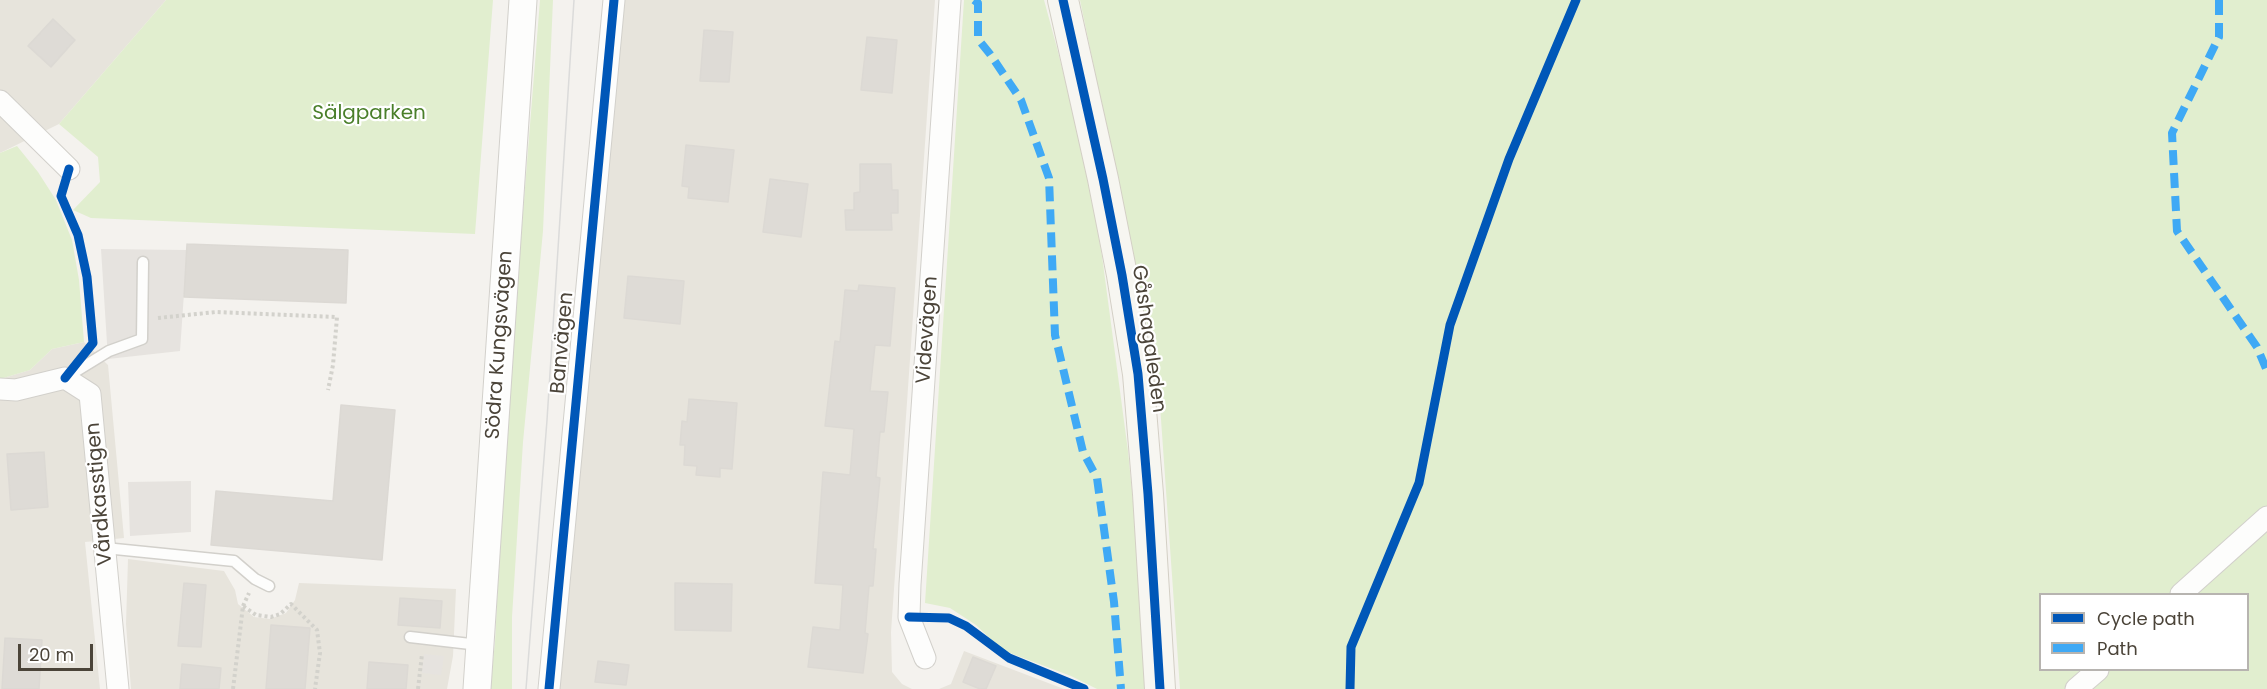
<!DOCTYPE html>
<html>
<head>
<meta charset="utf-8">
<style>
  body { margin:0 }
  #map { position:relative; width:2267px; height:689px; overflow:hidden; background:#f4f2ee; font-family:Poppins,sans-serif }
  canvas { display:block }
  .legend { position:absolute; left:2039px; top:593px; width:210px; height:78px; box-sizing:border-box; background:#fff; border:2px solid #b7b4b0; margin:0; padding:8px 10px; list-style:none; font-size:18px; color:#4b4439 }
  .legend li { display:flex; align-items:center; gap:12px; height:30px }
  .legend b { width:30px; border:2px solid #b7b4b0 }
  .scale { position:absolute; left:18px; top:644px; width:75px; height:27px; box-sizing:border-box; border:3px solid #4b4439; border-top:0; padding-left:8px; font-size:18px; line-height:21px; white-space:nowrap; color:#4b4439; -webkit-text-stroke:4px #fff; paint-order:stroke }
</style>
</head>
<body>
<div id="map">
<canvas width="2267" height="689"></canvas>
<ul class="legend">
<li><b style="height:8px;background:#0057b8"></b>Cycle path</li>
<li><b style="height:8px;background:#3fa9f5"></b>Path</li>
</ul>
<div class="scale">20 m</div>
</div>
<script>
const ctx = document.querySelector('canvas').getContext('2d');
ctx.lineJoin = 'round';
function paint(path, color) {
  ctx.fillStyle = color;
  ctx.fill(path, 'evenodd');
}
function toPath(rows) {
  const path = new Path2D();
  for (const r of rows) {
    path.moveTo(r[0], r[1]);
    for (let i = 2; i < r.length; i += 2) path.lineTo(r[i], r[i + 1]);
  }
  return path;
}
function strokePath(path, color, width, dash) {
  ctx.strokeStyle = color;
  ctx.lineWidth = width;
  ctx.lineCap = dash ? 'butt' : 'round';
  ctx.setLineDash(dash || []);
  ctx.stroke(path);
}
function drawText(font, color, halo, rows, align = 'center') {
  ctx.font = font + ' Poppins,sans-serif';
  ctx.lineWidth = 4.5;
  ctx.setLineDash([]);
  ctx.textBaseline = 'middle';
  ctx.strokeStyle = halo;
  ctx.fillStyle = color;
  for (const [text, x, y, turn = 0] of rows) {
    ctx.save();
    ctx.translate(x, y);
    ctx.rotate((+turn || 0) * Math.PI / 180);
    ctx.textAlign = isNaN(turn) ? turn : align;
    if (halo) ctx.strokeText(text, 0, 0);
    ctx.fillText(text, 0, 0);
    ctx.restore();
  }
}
paint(toPath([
  [0,0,166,0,59,124,0,153],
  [624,0,935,0,891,632,892,672,902,684,912,689,558,689,581,466,584,351],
  [84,342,108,365,124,538,85,542,100,689,0,689,0,379,30,370,52,349],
  [128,559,224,571,235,590,238,604,254,617,270,619,286,613,295,600,299,583,456,589,453,656,447,689,131,689,126,624],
  [964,651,1064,689,939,689,951,684]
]), '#e7e4dc');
paint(toPath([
  [166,0,493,0,475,234,91,218,73,210,100,182,98,157,59,124],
  [540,0,553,0,543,231,523,442,512,617,512,689,490,689,495,642,506,425],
  [964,0,1044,0,1057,48,1084,155,1102,256,1128,451,1145,623,1148,689,1097,689,1071,676,1002,650,976,625,950,608,925,603],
  [1080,0,2267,0,2267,689,1180,689,1158,377],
  [2040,594,2248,594,2248,670,2040,670],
  [17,146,38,172,56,200,72,240,79,280,84,342,52,349,30,370,0,379,0,153]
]), '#e1eecf');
paint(toPath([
  [101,249,187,250,180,351,108,359],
  [191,481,191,532,130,536,128,482],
  [424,654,444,656,441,675,422,673]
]), '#e6e3df');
const building = toPath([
  [53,19,75,40,51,67,28,46,53,19],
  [704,30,733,32,729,82,700,81,704,30],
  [867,37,897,40,892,93,861,90,867,37],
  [686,145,734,150,728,202,688,198,689,187,682,186,686,145],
  [860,164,891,164,892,190,898,190,898,213,891,213,892,230,846,230,845,210,854,210,854,193,860,192,860,164],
  [770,179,808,184,801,237,763,232,770,179],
  [187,244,348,250,346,303,184,297,187,244],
  [628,276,684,281,680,324,624,318,628,276],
  [859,285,895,288,890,346,875,345,870,391,888,392,884,432,880,432,876,477,880,478,873,549,876,549,873,586,869,586,865,633,868,634,863,673,808,667,813,627,840,630,843,585,815,583,823,472,850,475,854,429,825,426,835,341,840,342,845,290,858,291,859,285],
  [689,399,737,403,732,469,720,468,720,477,696,475,697,466,684,465,685,445,680,445,682,421,687,422,689,399],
  [341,405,395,410,382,560,211,545,216,491,333,501,341,405],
  [44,452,48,507,11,510,7,454,44,452],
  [184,583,206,585,201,647,178,646,184,583],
  [675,583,732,584,731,631,675,630,675,583],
  [400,598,442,601,440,628,398,625,400,598],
  [271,625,310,628,305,689,266,689,271,625],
  [5,638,42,640,39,689,2,689,5,638],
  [973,657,996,666,986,689,980,689,963,682,973,657],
  [598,661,629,665,626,685,595,682,598,661],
  [369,662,408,665,406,689,367,689,369,662],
  [182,664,221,668,219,689,180,689,182,664]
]);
paint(building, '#dedbd6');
strokePath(building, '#dcd9d4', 1.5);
const service = toPath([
  [65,378,109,351,142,339,143,262],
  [105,548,234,561,255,579,269,586],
  [410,637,479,645]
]);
const minor = toPath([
  [0,101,69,169],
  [0,389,16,390,65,378,90,394,118,689],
  [2181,594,2267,517],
  [925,658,909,617,910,584,950,0],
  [549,689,614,0],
  [2076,689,2098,670]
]);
const tertiary = toPath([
  [477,689,523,0]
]);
const secondary = toPath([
  [1063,0,1103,179,1122,275,1138,374,1148,494,1160,689]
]);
strokePath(service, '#d2d0cb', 13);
strokePath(minor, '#d2d0cb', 23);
strokePath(tertiary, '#d2d0cb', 29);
strokePath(secondary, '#d3cfc5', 32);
strokePath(toPath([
  [158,318,216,312,337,317,333,365,328,390],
  [243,606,249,593],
  [233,689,243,606,256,615,271,617,280,614,291,604,317,630,320,653,315,689],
  [418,689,422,654]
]), '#d3d2cc', 4, [3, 3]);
strokePath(service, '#fdfdfc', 10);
strokePath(minor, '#fdfdfc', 21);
strokePath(tertiary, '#fdfdfc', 27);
strokePath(secondary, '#f7f6f1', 30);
strokePath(toPath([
  [526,689,547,420,574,0]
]), '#dbdbda', 1.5);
strokePath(toPath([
  [974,0,978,3,978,39,990,54,1021,100,1049,178,1055,335,1083,452,1097,478,1114,602,1121,689],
  [2219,0,2219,37,2172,133,2177,231,2257,347,2267,371]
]), '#3fa9f5', 8, [15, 8]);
strokePath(toPath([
  [1063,0,1103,179,1122,275,1138,374,1148,494,1160,689],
  [65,378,93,343,87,277,78,235,61,196,69,169],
  [909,617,949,618,966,626,1009,658,1084,689],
  [549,689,614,0],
  [1350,689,1351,647,1419,483,1450,325,1509,159,1576,0]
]), '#0057b8', 9);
drawText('20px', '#4a7f2a', '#fff', [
  ["Sälgparken",369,114]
]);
drawText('20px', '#4b4439', '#fff', [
  ["Videvägen",928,330,-86],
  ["Gåshagaleden",1148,339,82],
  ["Banvägen",563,343,-85],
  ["Södra Kungsvägen",500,345,-86],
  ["Vårdkasstigen",100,494,-95]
]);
</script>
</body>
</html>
